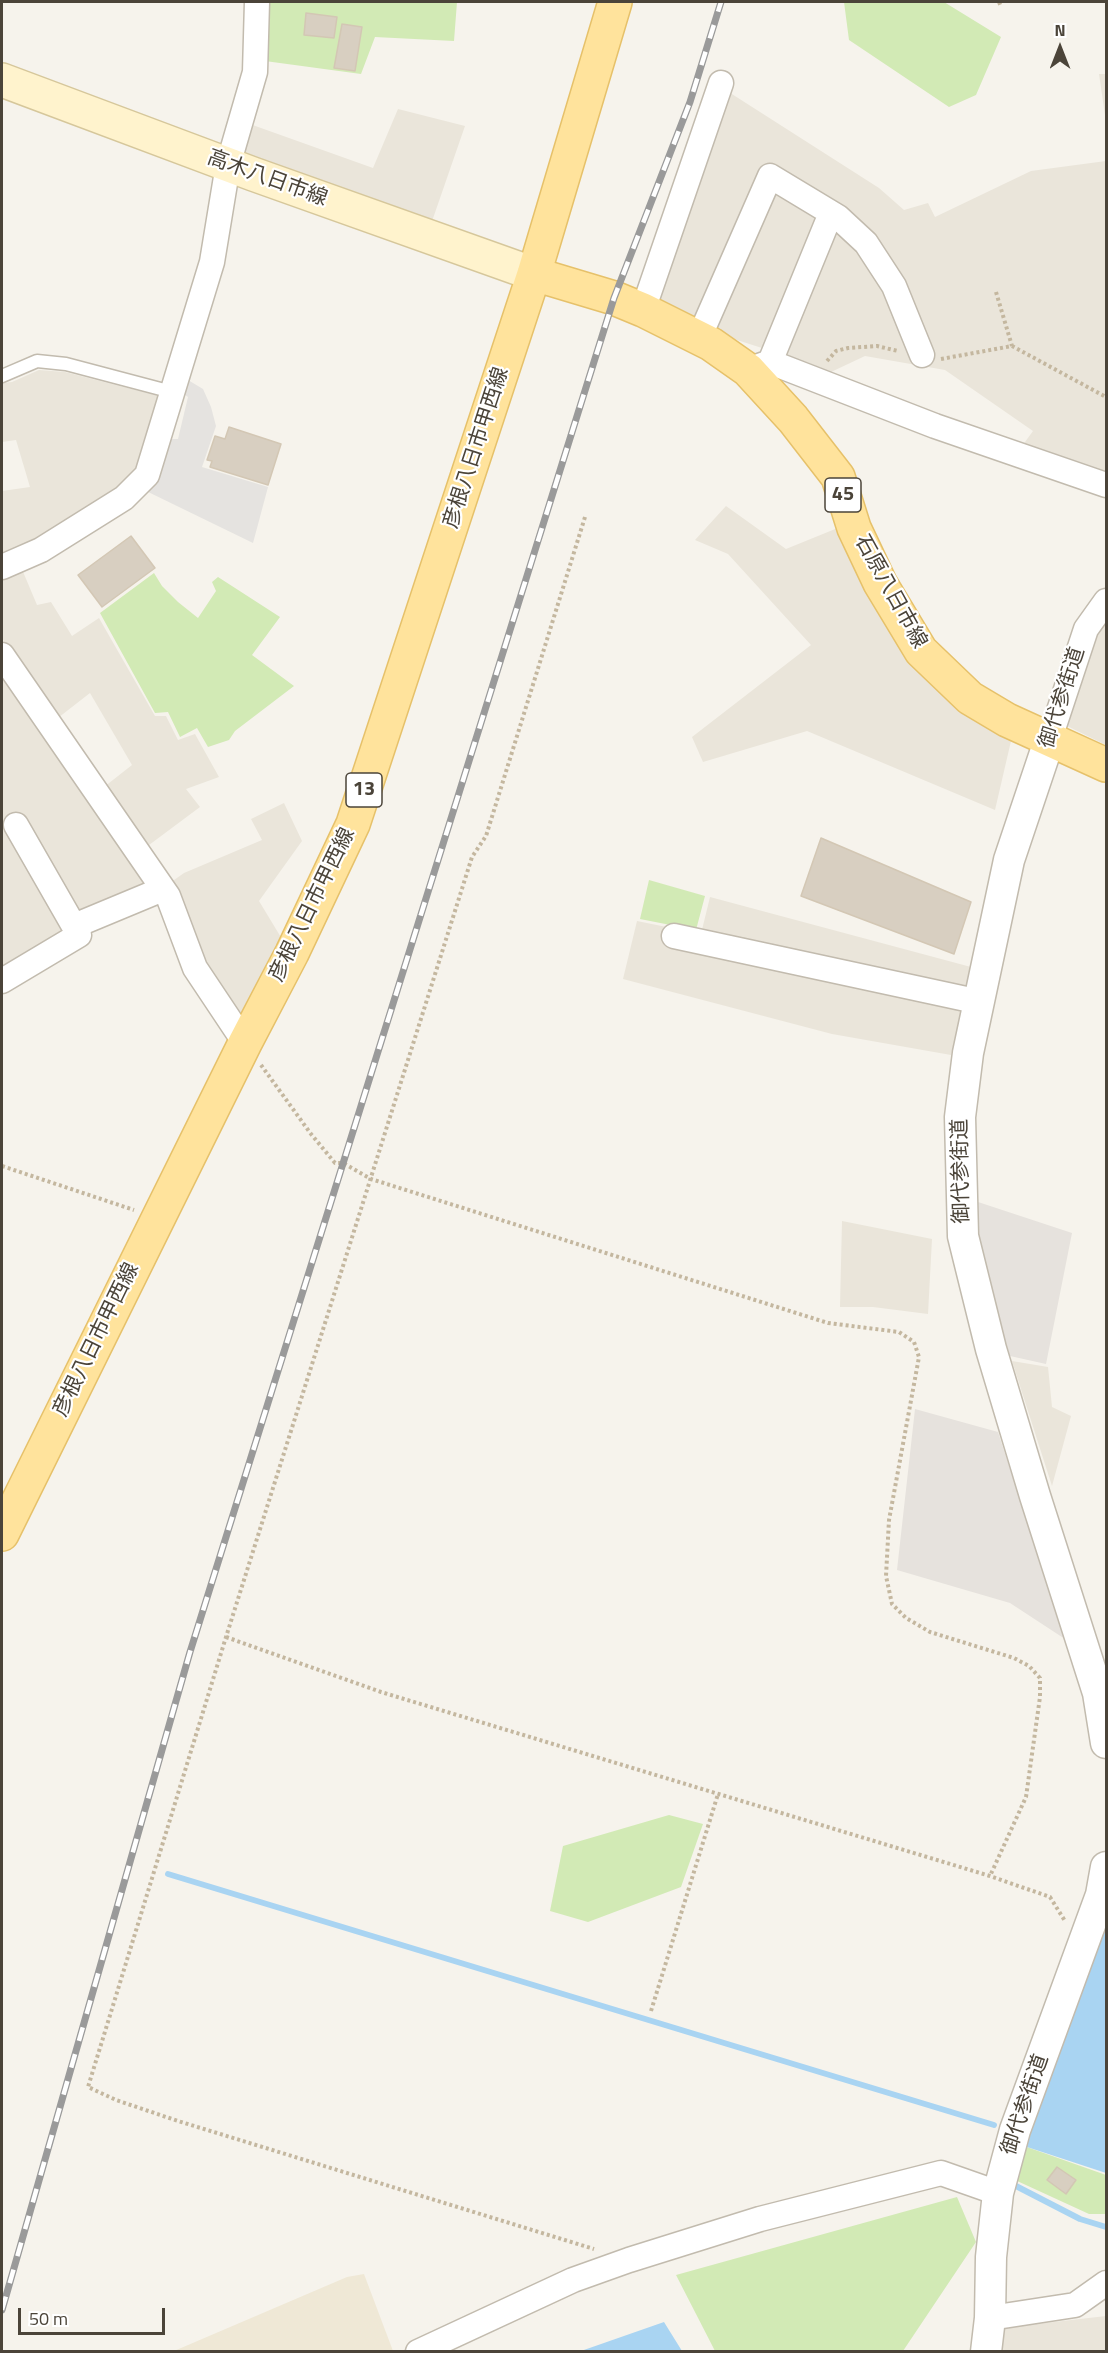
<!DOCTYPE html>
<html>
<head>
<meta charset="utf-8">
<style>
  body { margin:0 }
  #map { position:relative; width:1108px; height:2353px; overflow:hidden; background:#f6f3ec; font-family:"Titillium Web",sans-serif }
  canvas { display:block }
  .frame { position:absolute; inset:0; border:3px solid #4b4439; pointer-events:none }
  .north { position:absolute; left:1030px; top:18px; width:60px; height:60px; -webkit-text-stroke:4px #fff; paint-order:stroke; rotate:0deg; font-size:16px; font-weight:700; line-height:24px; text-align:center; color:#4b4439 }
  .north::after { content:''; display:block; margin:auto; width:21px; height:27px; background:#4b4439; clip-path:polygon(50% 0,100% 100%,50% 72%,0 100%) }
  .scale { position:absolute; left:18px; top:2308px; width:147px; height:27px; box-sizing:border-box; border:3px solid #4b4439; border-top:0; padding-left:8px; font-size:18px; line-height:21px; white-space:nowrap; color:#4b4439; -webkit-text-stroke:4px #fff; paint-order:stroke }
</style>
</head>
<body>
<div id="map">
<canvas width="1108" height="2353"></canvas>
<div class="frame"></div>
<div class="north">N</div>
<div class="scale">50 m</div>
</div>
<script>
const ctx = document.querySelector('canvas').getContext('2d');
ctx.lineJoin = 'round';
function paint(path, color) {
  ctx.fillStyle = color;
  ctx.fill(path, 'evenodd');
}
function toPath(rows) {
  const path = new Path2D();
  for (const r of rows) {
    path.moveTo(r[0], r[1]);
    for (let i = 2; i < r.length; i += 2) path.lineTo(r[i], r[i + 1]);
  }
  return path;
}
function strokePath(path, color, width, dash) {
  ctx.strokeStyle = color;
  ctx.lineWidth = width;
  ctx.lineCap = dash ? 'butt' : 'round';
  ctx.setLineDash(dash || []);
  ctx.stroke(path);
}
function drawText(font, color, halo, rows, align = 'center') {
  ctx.font = font + ' "Titillium Web","Noto Sans JP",sans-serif';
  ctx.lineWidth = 4.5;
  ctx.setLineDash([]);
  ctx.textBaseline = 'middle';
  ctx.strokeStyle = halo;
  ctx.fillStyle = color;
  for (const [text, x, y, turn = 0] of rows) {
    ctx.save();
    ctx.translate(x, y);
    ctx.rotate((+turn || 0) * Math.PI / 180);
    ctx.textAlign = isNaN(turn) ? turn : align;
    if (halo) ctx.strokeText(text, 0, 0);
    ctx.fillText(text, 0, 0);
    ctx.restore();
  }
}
paint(toPath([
  [1099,74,1106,74,1106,122],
  [724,89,879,188,904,210,928,203,935,217,1031,171,1106,161,1106,477,1017,453,1033,431,945,370,865,356,831,372,809,363,643,310],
  [398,109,465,126,430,227,239,151,247,123,373,168],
  [39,370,65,372,163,397,141,471,107,501,2,558,2,491,30,487,16,440,2,442,2,383,12,382],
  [726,506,786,549,845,525,986,724,1011,741,995,810,807,731,703,762,692,737,811,645,728,554,695,540],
  [21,567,37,605,51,602,72,636,99,618,155,716,166,716,178,740,195,734,219,777,186,789,200,807,145,848,104,787,132,765,90,693,54,721,2,638,2,577],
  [1106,621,1106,745,1061,723,1099,632],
  [2,675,145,882,66,923,72,933,2,970],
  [284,803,302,841,259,901,285,944,250,1009,234,1014,200,966,167,885,184,873,262,840,251,819],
  [710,897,971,967,951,1055,832,1034,623,979,637,921,701,934],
  [842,1221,932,1239,928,1314,873,1307,840,1307],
  [1012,1361,1048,1367,1052,1407,1071,1416,1052,1486],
  [1106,2316,1106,2351,1000,2352,1002,2328]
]), '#eae5da');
paint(toPath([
  [972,1200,1072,1233,1046,1364,1010,1356,982,1263],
  [915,1409,998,1432,1065,1639,1010,1603,897,1570]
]), '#e6e2dd');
paint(toPath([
  [364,2274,393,2351,174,2351,347,2277]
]), '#efe8d6');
paint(toPath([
  [265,2,457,2,454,41,375,37,361,74,265,61],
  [844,2,944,2,1001,37,976,95,949,107,849,40],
  [154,573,162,586,178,602,198,618,216,591,212,582,218,577,280,617,252,655,294,686,235,731,229,740,208,747,197,728,180,737,168,712,155,713,100,613],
  [649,880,705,896,696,930,640,919],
  [669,1815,703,1824,681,1887,588,1922,550,1911,563,1846],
  [1024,2146,1106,2175,1106,2214,1089,2214,1015,2180],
  [957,2197,976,2242,903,2351,715,2351,676,2275]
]), '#d2eab5');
paint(toPath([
  [188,380,203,389,211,407,216,426,202,467,268,487,253,543,142,489,169,439,178,439,188,397,184,394]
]), '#e5e3e0');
paint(toPath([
  [1106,1927,1106,2173,1024,2146],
  [664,2322,682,2351,581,2351]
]), '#a9d4f2');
strokePath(toPath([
  [168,1874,994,2125],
  [1014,2185,1080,2219,1106,2227]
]), '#a9d4f2', 6);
const building = toPath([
  [306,13,337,17,334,38,304,35,306,13],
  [342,24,362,27,355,71,334,68,342,24],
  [229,427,281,444,268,485,210,467,212,461,207,460,215,436,225,439,229,427],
  [131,536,155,568,102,607,78,575,131,536],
  [821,838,971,902,954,954,801,896,821,838],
  [1057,2167,1076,2180,1066,2194,1047,2180,1057,2167]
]);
paint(building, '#d8cfc1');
strokePath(building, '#d3c7b4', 1.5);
const service = toPath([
  [2,376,37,361,66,364,172,392]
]);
const minor = toPath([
  [643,310,721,83],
  [699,338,770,176,838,217,866,243,894,286,922,355],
  [770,362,831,213],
  [748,370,770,362,935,426,1106,485],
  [2,567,41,550,124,498,147,475,212,262,228,165,255,72,257,2],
  [2,655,168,896,195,968,245,1043],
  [1050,738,1086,629,1106,601],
  [74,926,163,889],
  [674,936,980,1002],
  [2,981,79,935,16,825],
  [990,2318,1075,2305,1106,2283],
  [418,2352,573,2280,629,2260,760,2219,941,2173,998,2193]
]);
const tertiary = toPath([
  [1050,738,1009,860,968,1053,960,1117,963,1236,991,1349,1035,1496,1098,1693,1106,1743],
  [986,2352,990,2318,991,2257,998,2193,1015,2130,1101,1895,1106,1867]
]);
const secondary = toPath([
  [2,80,253,174,534,274]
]);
const primary = toPath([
  [534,274,614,298,643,310,711,344,748,370,793,419,838,477,854,528,880,583,921,651,970,698,1007,720,1106,765],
  [2,1534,245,1043,292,953,353,824,534,274,615,2]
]);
strokePath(service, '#c2bbae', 15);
strokePath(minor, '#c2bbae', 27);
strokePath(tertiary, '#c2bbae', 33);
strokePath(secondary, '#d6c79b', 36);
strokePath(primary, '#e6c16a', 36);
strokePath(toPath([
  [999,2,1001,7],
  [996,292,1012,346],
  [941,359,1012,346,1106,397],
  [827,361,836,351,848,348,877,346,898,351],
  [585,517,486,836,472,857,226,1637,88,2087,116,2100,178,2121,594,2249],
  [261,1065,311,1134,335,1163,343,1163,371,1179,828,1323,899,1332,914,1342,919,1357,889,1520,886,1576,892,1604,906,1618,930,1632,1014,1658,1029,1666,1040,1678,1040,1697,1026,1797,990,1876],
  [2,1166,134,1210],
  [226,1637,381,1692,990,1876,1050,1897,1065,1921],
  [651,2011,718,1794]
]), '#c4b79f', 4, [3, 3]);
strokePath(service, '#fff', 12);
strokePath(minor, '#fff', 24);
strokePath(tertiary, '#fff', 30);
strokePath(secondary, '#fff3cd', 33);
strokePath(primary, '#ffe39c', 33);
const rail = toPath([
  [2,2310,190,1652,614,298,690,102,721,2]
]);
strokePath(rail, '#9a9a9a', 7);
strokePath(rail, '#fff', 4.5, [14]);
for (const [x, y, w] of [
  [843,495,36],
  [364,790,36]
]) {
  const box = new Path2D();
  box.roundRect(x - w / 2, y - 17, w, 34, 4.5);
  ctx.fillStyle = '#fff';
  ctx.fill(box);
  strokePath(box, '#4b4439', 1.5);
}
drawText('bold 20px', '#4b4439', null, [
  ["45",843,495],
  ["13",364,790]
]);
drawText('21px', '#4b4439', '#fff', [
  ["高木八日市線",267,179,20],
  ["彦根八日市甲西線",477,448,-72],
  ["石原八日市線",890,592,61],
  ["御代参街道",1063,698,-72],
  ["彦根八日市甲西線",313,905,-64],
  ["御代参街道",962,1171,-91],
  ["彦根八日市甲西線",97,1340,-64],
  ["御代参街道",1026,2105,-71]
]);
</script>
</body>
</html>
